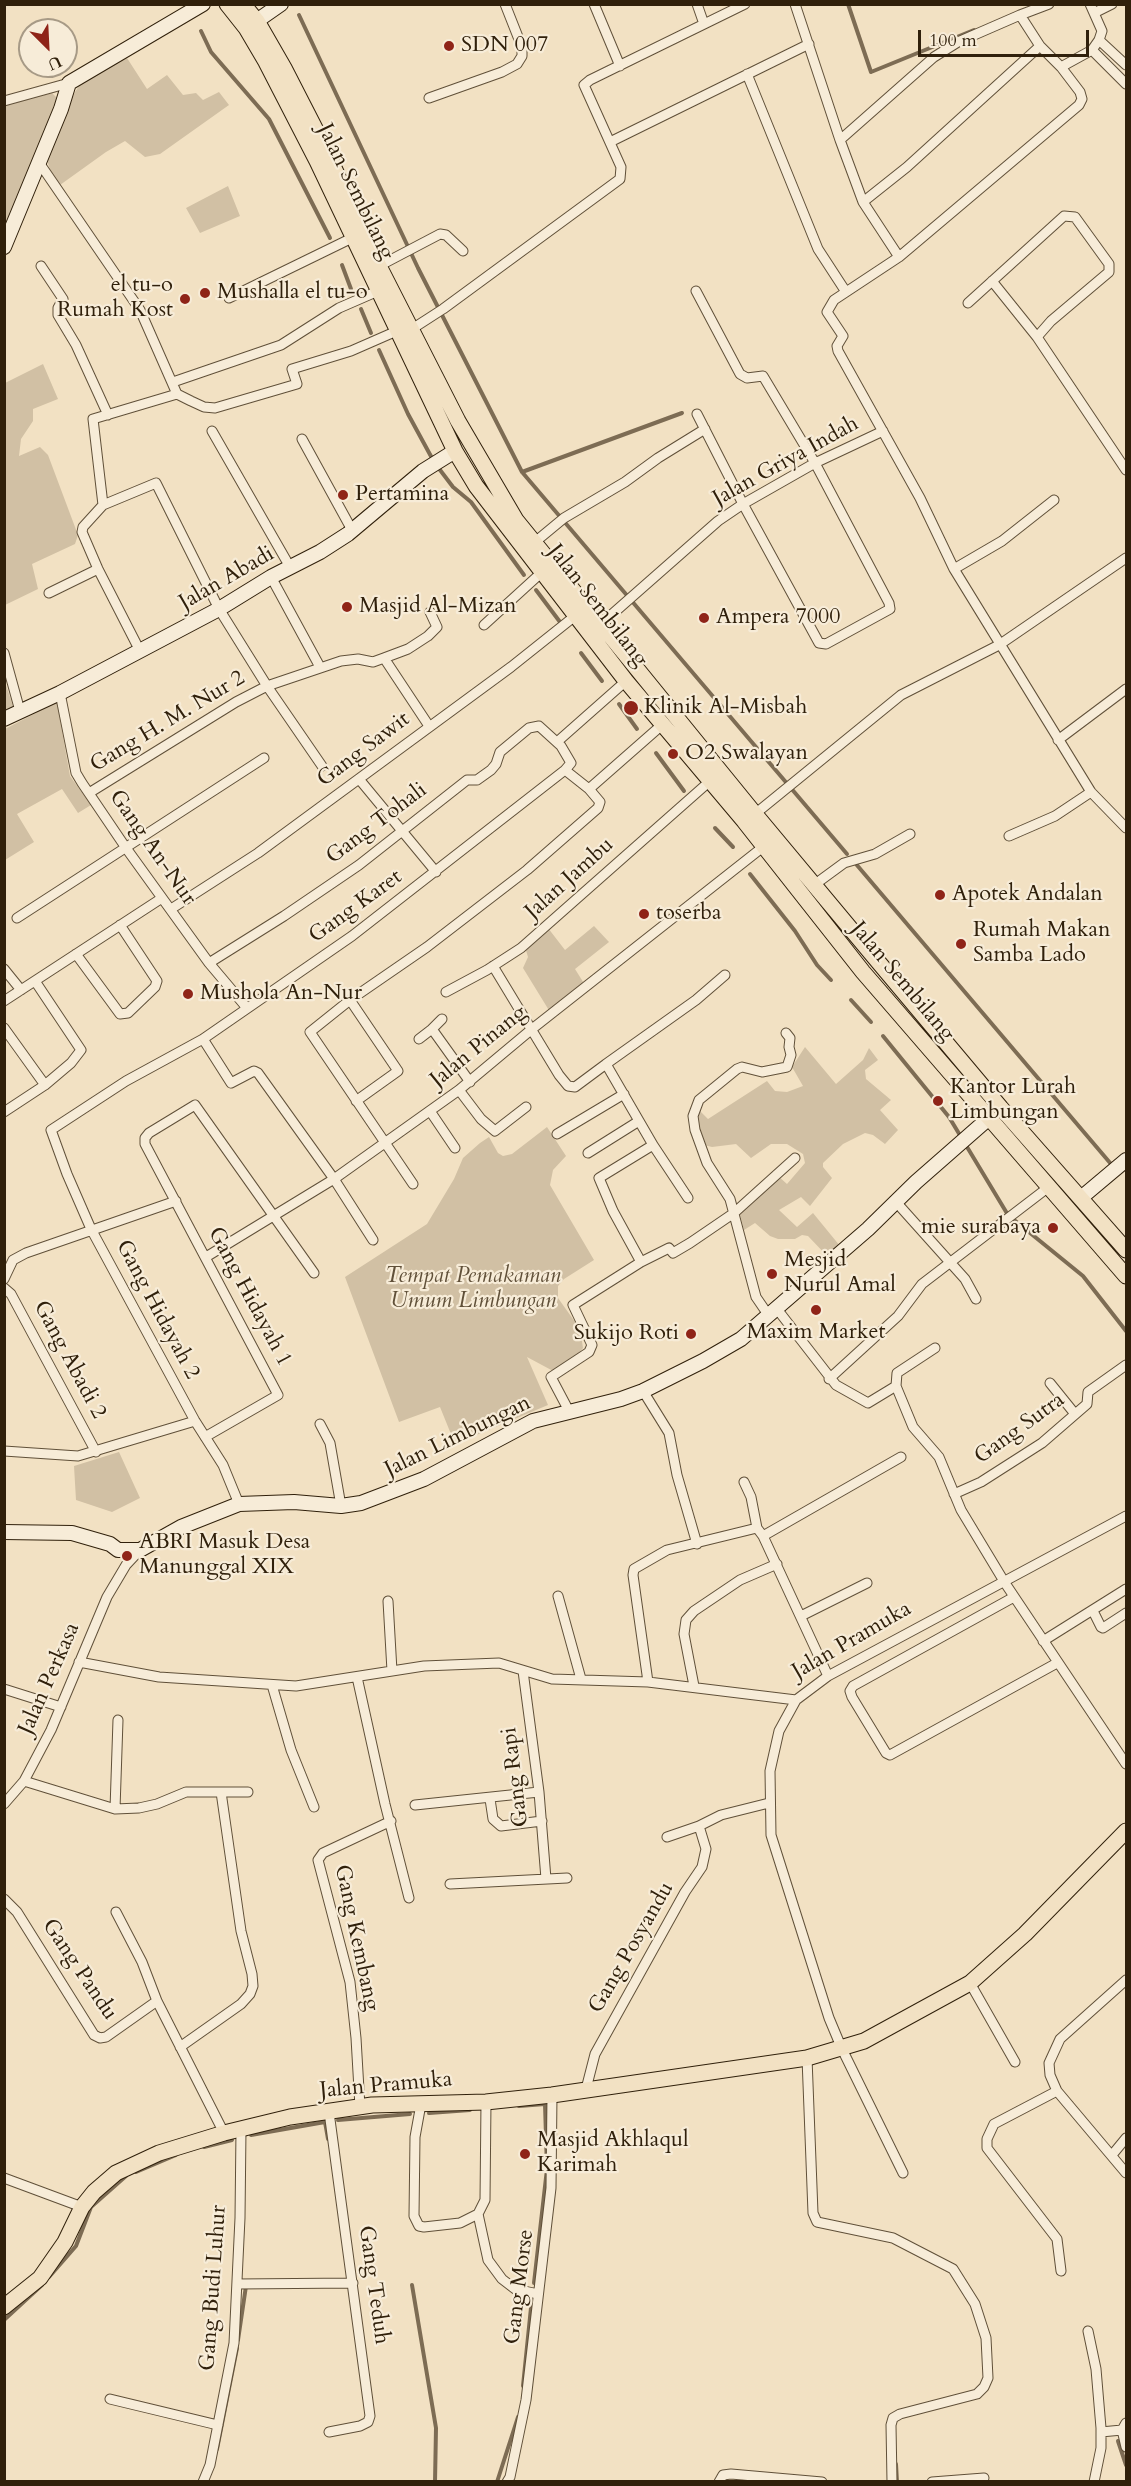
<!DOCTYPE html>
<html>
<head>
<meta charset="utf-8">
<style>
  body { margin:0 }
  #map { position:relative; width:1131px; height:2486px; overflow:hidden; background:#f2e1c3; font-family:Cardo,serif }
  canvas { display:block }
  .frame { position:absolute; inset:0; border:6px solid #30200b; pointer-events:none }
  .north { position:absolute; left:18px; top:18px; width:60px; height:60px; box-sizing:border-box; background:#f7ecd8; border:2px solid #a79a86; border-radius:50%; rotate:156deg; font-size:16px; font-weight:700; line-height:24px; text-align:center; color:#30200b }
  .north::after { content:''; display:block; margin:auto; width:21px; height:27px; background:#8f2418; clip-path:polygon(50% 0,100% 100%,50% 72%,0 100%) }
  .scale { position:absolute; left:918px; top:30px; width:171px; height:27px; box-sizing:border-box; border:3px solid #30200b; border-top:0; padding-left:8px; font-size:18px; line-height:21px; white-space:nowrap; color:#30200b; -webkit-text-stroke:4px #f7ecd8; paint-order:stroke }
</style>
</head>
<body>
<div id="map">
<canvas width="1131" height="2486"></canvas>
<div class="frame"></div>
<div class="north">U</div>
<div class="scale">100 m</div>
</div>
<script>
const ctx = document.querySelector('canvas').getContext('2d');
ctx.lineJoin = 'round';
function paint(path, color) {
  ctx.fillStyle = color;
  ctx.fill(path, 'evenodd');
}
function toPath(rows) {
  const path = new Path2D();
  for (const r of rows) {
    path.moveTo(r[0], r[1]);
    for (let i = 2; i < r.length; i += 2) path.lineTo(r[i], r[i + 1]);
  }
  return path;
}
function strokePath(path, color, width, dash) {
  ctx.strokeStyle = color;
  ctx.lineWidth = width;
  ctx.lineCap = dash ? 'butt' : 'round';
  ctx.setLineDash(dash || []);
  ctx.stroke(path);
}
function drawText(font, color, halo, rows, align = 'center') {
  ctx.font = font + ' Cardo,serif';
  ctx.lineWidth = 4.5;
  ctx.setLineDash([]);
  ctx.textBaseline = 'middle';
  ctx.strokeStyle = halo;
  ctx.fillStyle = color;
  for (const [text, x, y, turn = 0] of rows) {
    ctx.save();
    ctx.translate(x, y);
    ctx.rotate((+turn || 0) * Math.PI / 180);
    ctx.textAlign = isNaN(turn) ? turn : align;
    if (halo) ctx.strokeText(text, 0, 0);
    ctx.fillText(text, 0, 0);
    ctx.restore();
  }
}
paint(toPath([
  [127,58,147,89,167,75,183,95,196,93,203,100,219,92,229,105,160,154,145,157,125,141,106,152,60,185,51,172,46,158,75,92,83,80],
  [52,93,56,97,56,104,5,234,5,105],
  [228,186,240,216,200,233,186,208],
  [43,364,58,399,33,409,33,421,21,439,19,456,40,447,48,455,78,535,75,544,32,564,38,589,5,605,5,383],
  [4,679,14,709,4,714],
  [57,702,70,776,91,805,78,813,62,789,17,814,34,842,5,860,5,729],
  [594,926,609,942,575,969,585,985,550,1012,523,968,528,957,525,947,548,928,565,950],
  [805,1047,836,1084,863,1060,869,1048,878,1060,865,1070,866,1079,891,1100,880,1110,898,1130,885,1144,873,1135,865,1133,843,1144,823,1163,823,1167,832,1178,810,1206,801,1197,779,1210,797,1227,813,1213,840,1246,828,1257,808,1236,802,1235,795,1239,778,1239,770,1236,755,1223,744,1230,739,1211,777,1175,787,1184,805,1163,803,1154,787,1144,771,1144,751,1158,736,1144,712,1147,704,1145,696,1126,696,1117,699,1110,708,1119,767,1081,775,1091,787,1092,803,1086,792,1067],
  [547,1127,566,1156,553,1170,550,1185,594,1260,564,1279,558,1286,558,1298,580,1329,583,1348,575,1358,555,1372,527,1357,548,1405,455,1444,440,1407,399,1422,345,1277,427,1224,454,1179,463,1158,480,1143,489,1137,498,1153,503,1156,512,1154],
  [119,1452,140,1498,112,1512,76,1500,74,1466]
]), '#d1c0a4');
strokePath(toPath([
  [848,4,871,72,974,30],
  [299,15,418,268,522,472,847,854],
  [201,31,211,52,269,119,330,238],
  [342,265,351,289],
  [361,309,371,333],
  [379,350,408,414,433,460],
  [437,466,453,487,471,502,524,575],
  [522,472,682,413],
  [536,590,560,622],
  [581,653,602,681],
  [619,704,637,729],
  [656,753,684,791],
  [715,828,733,847],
  [856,864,1111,1164],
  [750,874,795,931,817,965,831,980],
  [851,1000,871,1022],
  [883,1036,949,1117,1008,1215,1083,1276,1126,1331],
  [519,2106,545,2104,547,2169,534,2283],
  [429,2113,470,2110],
  [338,2120,410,2114],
  [325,2122,328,2139],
  [251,2135,325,2122],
  [204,2147,232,2140],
  [136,2172,176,2155],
  [49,2277,76,2246,91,2207,126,2176],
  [412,2285,436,2428,435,2482],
  [4,2320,42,2285],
  [238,2340,246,2286],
  [523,2386,532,2298],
  [1118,2441,1126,2465],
  [217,2449,237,2348],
  [896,2464,897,2482],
  [497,2482,518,2417]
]), '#7d6c54', 4);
const street = toPath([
  [594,4,620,66],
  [697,4,704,24],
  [795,4,840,140,863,202,899,257],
  [1094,13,1112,4],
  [1020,15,1049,4],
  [1099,40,1126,65],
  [1092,50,1126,84],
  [1061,67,1092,50,1099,40,1102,31,1090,4],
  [747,74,818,249,846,292],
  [429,98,502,72,517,64,522,56,522,47,505,4],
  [4,101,69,83],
  [840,140,934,57,958,42,1020,15,1040,46,1061,67,1080,92,1082,99,1079,105,899,257,834,300,827,312,843,336,837,346,838,351,920,498,954,569,1091,792,1126,828],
  [610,142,809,44],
  [38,161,140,310,177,394,191,401,204,407,215,408,297,384,292,369,351,351,399,330],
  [863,202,907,167,1040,46],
  [41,266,63,299,58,308,58,315,76,345,108,415],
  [379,266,440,234,446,235,463,251],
  [992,281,1037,337],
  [696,291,740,374,747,378,763,376,815,463,889,603,890,609,826,644,819,643,743,504,697,414],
  [229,298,352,238],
  [968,303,1064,216,1075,217,1109,264,1109,272,1051,321,1037,337,1126,470],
  [412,329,443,309,620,179,621,167,584,85,590,80,745,4],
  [173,382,281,345,339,308,378,291],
  [212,431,290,567],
  [302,439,352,530],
  [103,505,156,483,219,609,267,686,322,766],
  [535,542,564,518,625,482,658,458,705,429],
  [954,569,1002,541,1054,500],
  [271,577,320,667],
  [49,593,98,569],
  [601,624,718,521,743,504,815,463,883,431],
  [484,625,541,573],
  [140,651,98,569,82,532,83,527,103,505,93,419,177,394],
  [4,653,20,711],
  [384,658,408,649,428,636,437,627,430,612],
  [60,693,76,773,82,783,126,848,209,963,247,1008],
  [1058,740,1126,689],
  [557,742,626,681],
  [359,779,436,872],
  [89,793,236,702,267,686,341,661,358,659,373,662,384,658,429,726],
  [755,814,901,695,999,645,1126,558],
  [1009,836,1055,816,1091,792],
  [814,885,844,863,875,854,910,834],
  [171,909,258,853,511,667,575,616],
  [17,918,264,758],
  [76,954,120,1014,128,1013,155,987,157,981,120,925],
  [209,963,284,916,359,865,467,780,477,780,491,770,496,764,500,752,529,728,539,726,561,746,571,763,565,770],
  [493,966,559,1075,568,1086,575,1087,606,1064,653,1145,599,1178,613,1211,641,1262,573,1305,592,1345,589,1352,551,1377,569,1411],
  [4,969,21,990],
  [446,992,487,970,521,948,710,781],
  [350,1000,398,1071,356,1101],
  [4,1001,162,898],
  [442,1019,432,1029,470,1082],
  [4,1028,45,1085],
  [203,1039,231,1083,254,1071,258,1073,334,1179,373,1240],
  [419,1039,432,1029],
  [606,1064,696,1000,725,975],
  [459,1090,481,1119,495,1131,526,1107],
  [430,1111,455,1148],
  [4,1112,45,1085,71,1063,81,1050,35,981],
  [557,1134,624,1094],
  [653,1145,688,1198],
  [588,1153,639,1121],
  [413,1184,310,1032,350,1000,427,947,527,870,598,808,600,802,589,789],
  [896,1202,965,1279,976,1299],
  [206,1257,334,1179,459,1090,532,1029,763,847],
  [641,1262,669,1248,673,1253,690,1243,734,1213,795,1158],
  [4,1279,13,1260,26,1253,176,1201],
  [4,1288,11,1294,96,1452],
  [777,1309,836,1385,868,1403,896,1386,913,1427,939,1457,961,1510,1005,1583,1126,1764],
  [769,1316,756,1297,730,1199,707,1163,695,1130,693,1116,699,1100,737,1069,742,1067,762,1072,787,1067,791,1055,789,1047,790,1038,786,1033],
  [829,1379,898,1316,922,1284,1050,1186],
  [1050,1383,1075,1414],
  [896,1386,897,1373,935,1348],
  [643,1391,669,1433,677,1475,697,1544],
  [320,1424,330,1443,341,1506],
  [205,1437,278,1395,145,1144,145,1138,149,1133,195,1105,314,1273],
  [4,1451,78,1456,195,1421],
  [744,1482,751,1497,757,1528],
  [954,1494,981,1482,1042,1443,1087,1404,1088,1392,1126,1365],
  [239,1504,223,1465,195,1421,91,1229,67,1174,51,1130,126,1081,203,1039,352,936,565,770,589,789,663,724],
  [558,1596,581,1679],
  [1014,1597,853,1686,850,1691,852,1697,886,1753,890,1755,1057,1663],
  [388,1601,392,1671],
  [1093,1611,1101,1627,1103,1628,1126,1613],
  [801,1616,867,1583],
  [1043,1641,1126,1589],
  [79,1662,159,1677,296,1686,424,1666,499,1663,552,1679,648,1682,796,1700],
  [523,1671,539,1792,546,1879],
  [828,1676,763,1536,901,1457],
  [357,1677,385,1804,409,1898],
  [648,1682,633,1575,634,1569,667,1550,757,1528,763,1536],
  [272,1685,291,1750,314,1807],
  [694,1686,684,1634,686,1620,694,1611,740,1580,777,1564],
  [4,1689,61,1707],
  [24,1781,115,1809,139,1808,157,1804,186,1792,248,1792],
  [490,1799,493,1819,501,1826,542,1821],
  [4,1804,24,1781,51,1730,107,1597,126,1565,140,1550],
  [415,1805,539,1792],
  [115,1809,118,1720],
  [667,1837,699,1826,721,1815,769,1803],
  [450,1884,567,1878],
  [4,1899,17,1912,94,2035,100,2038,106,2037,157,2001],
  [116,1912,142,1962,157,2001,224,2133],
  [1126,1980,1060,2039,1049,2063,1050,2075,1057,2091,1126,2173],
  [970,1983,1015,2062],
  [180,2047,241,2004,250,1994,253,1986,252,1974,241,1931,221,1792],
  [807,2058,813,2213,817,2222,893,2238,953,2269,975,2304,986,2338,988,2378,984,2387,977,2394,900,2414,893,2418,891,2425,892,2482],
  [586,2089,595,2054,685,1892,702,1867,706,1849,699,1826],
  [1057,2091,994,2124,987,2139,987,2148,1057,2239,1061,2271],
  [421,2104,415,2137,414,2216,419,2226,424,2227,460,2223,478,2214,485,2200,486,2102],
  [360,2107,356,2038,350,1982,318,1860,323,1853,391,1821],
  [1112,2155,1126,2138],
  [903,2173,842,2049,829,2018,771,1835,770,1771,779,1731,796,1700,828,1676,1126,1516],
  [4,2178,82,2207],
  [478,2214,488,2260,502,2279,515,2289,538,2294],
  [237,2284,353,2283],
  [1088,2331,1096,2369,1101,2428,1101,2448,1094,2482],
  [110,2399,218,2425],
  [1126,2423,1122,2430,1126,2447],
  [329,2432,360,2426,368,2422,370,2416,329,2112],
  [1101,2432,1122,2430],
  [203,2482,210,2465,234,2343,240,2218,241,2130],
  [507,2482,510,2477,526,2400,551,2188,552,2095],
  [719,2482,723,2475,731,2474,822,2482],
  [932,2482,984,2478]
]);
const secondary = toPath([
  [248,27,281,4],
  [4,247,61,109,69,83,203,4],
  [4,719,60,693,219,609,271,577,320,552,348,534,423,471,455,451],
  [1082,1197,1126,1160],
  [4,1532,72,1533,110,1544,118,1550,140,1550,181,1527,239,1504,294,1502,341,1506,361,1503,424,1479,533,1421,621,1399,643,1391,703,1361,741,1339,868,1229,916,1182,989,1118]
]);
const primary = toPath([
  [227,4,246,28,266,62,317,161,455,451,476,486,626,681,744,821,863,972,1126,1276],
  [243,4,257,21,284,68,325,148,379,266,458,421,516,520,755,814,875,958,1001,1108,1126,1250],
  [4,2307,40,2278,65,2242,82,2207,94,2192,116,2173,159,2153,224,2133,290,2117,372,2105,486,2102,552,2095,807,2058,864,2041,970,1983,1025,1934,1126,1831]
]);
strokePath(street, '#605039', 11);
strokePath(secondary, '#30200b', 16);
strokePath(primary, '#30200b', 17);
strokePath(street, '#f7ecd8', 9);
strokePath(secondary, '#f7ecd8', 14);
strokePath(primary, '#f2e1c3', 15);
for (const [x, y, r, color] of [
  [449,46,6,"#8f2418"],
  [205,293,6,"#8f2418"],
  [185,299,6,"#8f2418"],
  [343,495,6,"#8f2418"],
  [347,607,6,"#8f2418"],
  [704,618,6,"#8f2418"],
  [631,708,8,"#8f2418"],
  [673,754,6,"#8f2418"],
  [940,895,6,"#8f2418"],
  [644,914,6,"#8f2418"],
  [961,944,6,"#8f2418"],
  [188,994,6,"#8f2418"],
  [938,1101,6,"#8f2418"],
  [1053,1228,6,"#8f2418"],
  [772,1274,6,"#8f2418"],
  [816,1310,6,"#8f2418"],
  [691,1334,6,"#8f2418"],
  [127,1556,6,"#8f2418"],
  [525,2154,6,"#8f2418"]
]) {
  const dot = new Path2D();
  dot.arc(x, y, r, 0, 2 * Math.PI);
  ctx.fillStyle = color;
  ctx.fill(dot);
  strokePath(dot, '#f7ecd8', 2);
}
drawText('22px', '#30200b', '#f7ecd8', [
  ["SDN 007",461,46],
  ["el tu-o",173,286,"right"],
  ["Rumah Kost",173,311,"right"],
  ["Mushalla el tu-o",217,293],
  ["Pertamina",355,495],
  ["Masjid Al-Mizan",359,607],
  ["Ampera 7000",716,618],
  ["Klinik Al-Misbah",644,708],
  ["O2 Swalayan",685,754],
  ["Apotek Andalan",952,895],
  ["toserba",656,914],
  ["Rumah Makan",973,931],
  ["Samba Lado",973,956],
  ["Mushola An-Nur",200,994],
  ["Kantor Lurah",950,1088],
  ["Limbungan",950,1113],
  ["mie surabaya",1041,1228,"right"],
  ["Mesjid",784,1261],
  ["Nurul Amal",784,1286],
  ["Maxim Market",816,1333,"center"],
  ["Sukijo Roti",679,1334,"right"],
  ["ABRI Masuk Desa",139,1543],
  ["Manunggal XIX",139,1568],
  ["Masjid Akhlaqul",537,2141],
  ["Karimah",537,2166]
], 'left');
drawText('22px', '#30200b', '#f7ecd8', [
  ["Jalan Sembilang",355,192,64],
  ["Jalan Griya Indah",786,462,-29],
  ["Jalan Abadi",227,579,-30],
  ["Jalan Sembilang",597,606,52],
  ["Gang H. M. Nur 2",168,722,-31],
  ["Gang Sawit",364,750,-37],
  ["Gang Tohali",377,824,-37],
  ["Gang An-Nur",152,848,55],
  ["Jalan Jambu",570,879,-42],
  ["Gang Karet",356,907,-36],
  ["Jalan Sembilang",902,982,50],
  ["Jalan Pinang",479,1047,-39],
  ["Gang Hidayah 1",249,1297,62],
  ["Gang Hidayah 2",157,1310,62],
  ["Gang Abadi 2",69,1360,62],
  ["Gang Sutra",1020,1429,-36],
  ["Jalan Limbungan",458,1437,-26],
  ["Jalan Pramuka",852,1641,-30],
  ["Jalan Perkasa",50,1679,-66],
  ["Gang Rapi",516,1777,-97],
  ["Gang Kembang",356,1938,78],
  ["Gang Posyandu",632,1948,-60],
  ["Gang Pandu",79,1970,56],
  ["Jalan Pramuka",386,2086,-5],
  ["Gang Teduh",373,2285,82],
  ["Gang Morse",520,2287,-83],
  ["Gang Budi Luhur",214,2288,-86]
]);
drawText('italic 22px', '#605039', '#f7ecd8', [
  ["Tempat Pemakaman",473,1277],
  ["Umum Limbungan",473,1302]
]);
</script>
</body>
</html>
